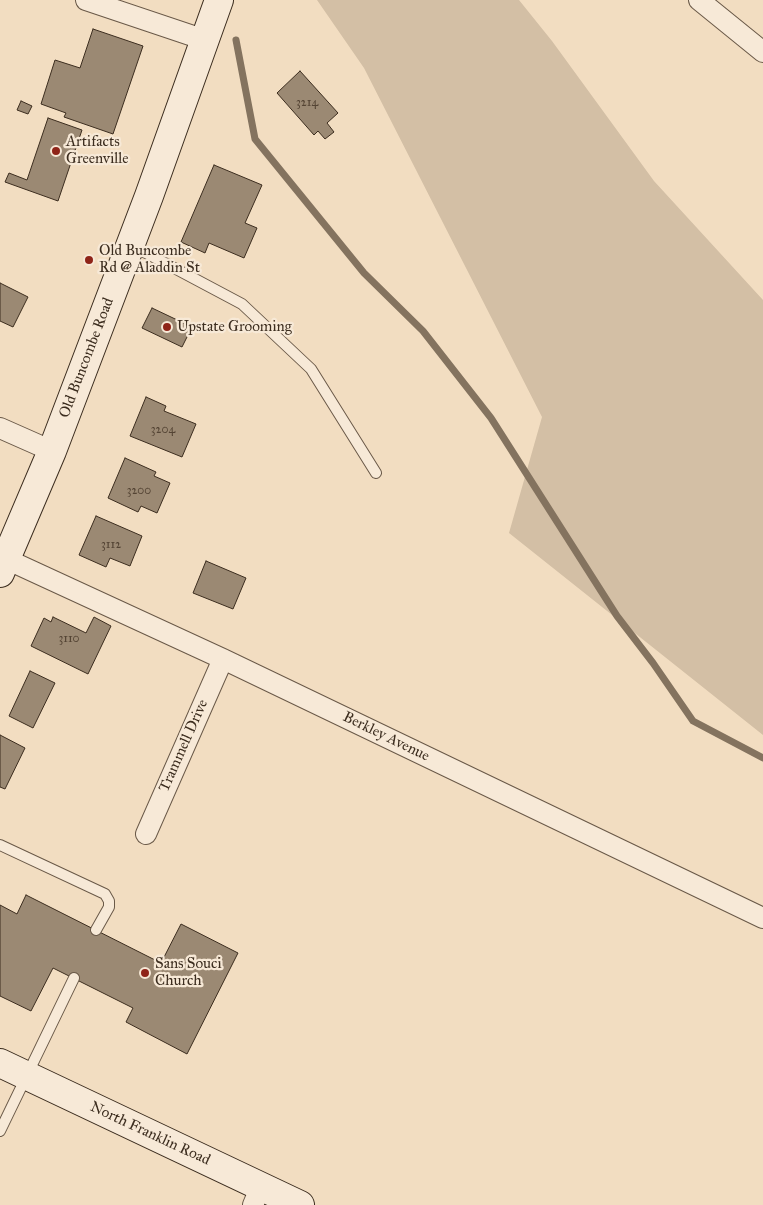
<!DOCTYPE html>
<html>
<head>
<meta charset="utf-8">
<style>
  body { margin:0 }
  canvas { display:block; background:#f2ddc1 }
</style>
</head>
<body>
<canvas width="763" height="1205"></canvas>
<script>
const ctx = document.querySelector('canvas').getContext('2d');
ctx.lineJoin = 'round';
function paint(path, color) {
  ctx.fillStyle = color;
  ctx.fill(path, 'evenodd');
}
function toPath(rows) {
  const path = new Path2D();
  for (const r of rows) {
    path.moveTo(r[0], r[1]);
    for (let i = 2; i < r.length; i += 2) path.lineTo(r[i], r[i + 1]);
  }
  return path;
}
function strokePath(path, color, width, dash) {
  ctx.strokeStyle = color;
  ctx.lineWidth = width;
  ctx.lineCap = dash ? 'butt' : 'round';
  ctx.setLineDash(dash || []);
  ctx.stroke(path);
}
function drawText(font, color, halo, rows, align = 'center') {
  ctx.font = font + ' "IM FELL Great Primer",serif';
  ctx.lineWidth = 4.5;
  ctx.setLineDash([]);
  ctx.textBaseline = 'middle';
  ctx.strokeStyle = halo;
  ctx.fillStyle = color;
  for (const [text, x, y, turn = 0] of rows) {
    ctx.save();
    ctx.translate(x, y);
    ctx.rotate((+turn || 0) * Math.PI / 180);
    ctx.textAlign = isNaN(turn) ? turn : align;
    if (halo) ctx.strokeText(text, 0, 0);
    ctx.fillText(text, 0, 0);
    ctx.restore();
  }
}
paint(toPath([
  [317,0,519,0,552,41,654,181,763,300,763,735,509,533,542,417,364,68]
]), '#d3bfa5');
strokePath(toPath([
  [236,40,255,139,364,273,423,331,491,418,617,616,653,663,693,721,763,758]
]), '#84735f', 7);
const building = toPath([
  [93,29,143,46,113,134,64,117,66,113,41,104,55,60,80,68,93,29],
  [300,71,338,113,327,123,334,132,325,139,318,131,314,135,277,93,300,71],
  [21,101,32,106,28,114,17,110,21,101],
  [48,118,82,130,58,201,5,182,9,173,27,180,48,118],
  [214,165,262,185,245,223,257,228,244,258,209,243,205,253,181,242,214,165],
  [0,283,28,297,13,327,0,321,0,283],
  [152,308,192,327,182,347,142,328,152,308],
  [146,397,166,406,164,411,196,424,182,457,130,436,146,397],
  [125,458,156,472,154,476,170,483,157,513,141,506,138,512,108,498,125,458],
  [96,516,142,536,130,566,110,558,106,567,79,555,96,516],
  [206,561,246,578,233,609,193,593,206,561],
  [53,617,86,633,94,617,111,626,88,674,31,646,44,618,51,622,53,617],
  [30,671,55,683,33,728,9,716,30,671],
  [0,735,25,748,5,789,0,787,0,735],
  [26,895,161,963,181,924,238,953,187,1054,126,1022,133,1008,53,968,31,1011,0,996,0,905,17,914,26,895]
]);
paint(building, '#9b8973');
strokePath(building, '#3c2d1f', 1);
const lane = toPath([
  [131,245,242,304,311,369,376,473],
  [0,845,105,894,109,901,109,907,96,930],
  [0,1131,74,978]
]);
const street = toPath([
  [86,0,205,40],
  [699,0,763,52],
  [0,428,52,451],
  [6,559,223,659,763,918],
  [146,834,223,659],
  [253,1205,261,1186]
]);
const secondary = toPath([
  [0,573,52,451,149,196,219,0],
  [0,1063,300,1205]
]);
strokePath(lane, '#6a5948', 12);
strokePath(street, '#6a5948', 22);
strokePath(secondary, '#3c2d1f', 30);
strokePath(lane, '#f7e9d7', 10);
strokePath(street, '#f7e9d7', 20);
strokePath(secondary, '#f7e9d7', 28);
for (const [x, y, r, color] of [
  [56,151,5,"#8f2418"],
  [89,260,5,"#8f2418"],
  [167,327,5,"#8f2418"],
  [145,973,5,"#8f2418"]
]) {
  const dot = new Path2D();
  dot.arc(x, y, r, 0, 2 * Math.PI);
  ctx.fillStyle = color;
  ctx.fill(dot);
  strokePath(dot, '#f7e9d7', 2);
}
drawText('12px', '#544434', null, [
  ["3214",307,103],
  ["3204",163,430],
  ["3200",139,491],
  ["3112",111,545],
  ["3110",69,639]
]);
drawText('15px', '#3c2d1f', '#f7e9d7', [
  ["Artifacts",66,142],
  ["Greenville",66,159],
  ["Old Buncombe",99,251],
  ["Rd @ Aladdin St",99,268],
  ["Upstate Grooming",177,327],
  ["Sans Souci",155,964],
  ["Church",155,981]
], 'left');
drawText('15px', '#3c2d1f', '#f7e9d7', [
  ["Old Buncombe Road",87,358,-69],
  ["Berkley Avenue",386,737,26],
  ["Trammell Drive",184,746,-66],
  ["North Franklin Road",150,1134,25]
]);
</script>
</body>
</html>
